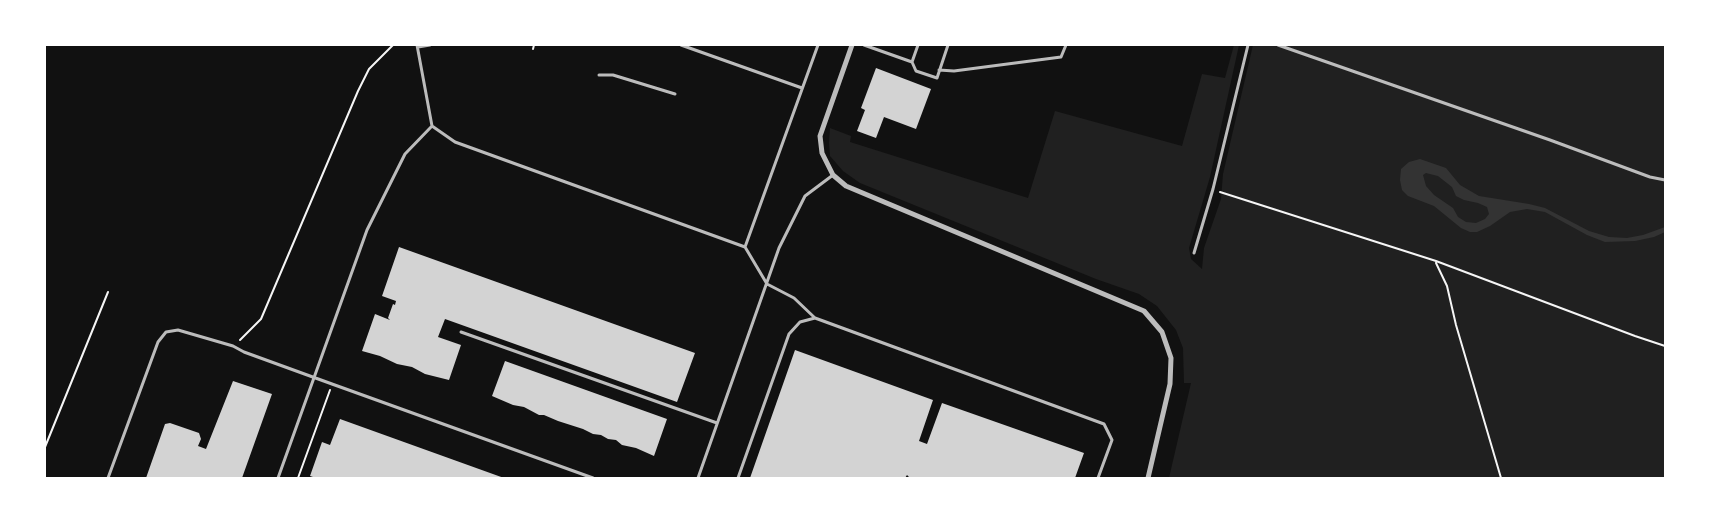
<!DOCTYPE html>
<html>
<head>
<meta charset="utf-8">
<style>
  body { margin:0 }
  #map { position:relative; width:1710px; height:523px; overflow:hidden; background:#111; font-family:Georgia,serif }
  canvas { display:block }
  .frame { position:absolute; inset:0; border:46px solid #fff; pointer-events:none }
</style>
</head>
<body>
<div id="map">
<canvas width="1710" height="523"></canvas>
<div class="frame"></div>
</div>
<script>
const ctx = document.querySelector('canvas').getContext('2d');
ctx.lineJoin = 'round';
function paint(path, color) {
  ctx.fillStyle = color;
  ctx.fill(path, 'evenodd');
}
function toPath(rows) {
  const path = new Path2D();
  for (const r of rows) {
    path.moveTo(r[0], r[1]);
    for (let i = 2; i < r.length; i += 2) path.lineTo(r[i], r[i + 1]);
  }
  return path;
}
function strokePath(path, color, width, dash) {
  ctx.strokeStyle = color;
  ctx.lineWidth = width;
  ctx.lineCap = dash ? 'butt' : 'round';
  ctx.setLineDash(dash || []);
  ctx.stroke(path);
}
paint(toPath([
  [1234,45,1239,45,1210,177,1189,248,1191,259,1202,269,1204,248,1221,199,1223,174,1253,45,1665,45,1665,478,1169,478,1191,383,1184,383,1183,348,1176,330,1157,306,1139,294,1096,279,860,183,843,171,830,156,829,143,830,128,851,136,850,142,1028,198,1055,111,1182,146,1202,74,1225,78]
]), '#202020');
paint(toPath([
  [1420,159,1446,168,1460,185,1479,196,1529,204,1545,208,1589,231,1609,237,1627,238,1643,235,1665,227,1665,232,1654,237,1635,241,1605,242,1587,235,1545,212,1527,209,1510,212,1490,226,1477,232,1470,232,1461,228,1434,206,1408,196,1402,190,1400,180,1401,169,1409,162],
  [1426,173,1438,176,1452,187,1456,196,1464,200,1478,203,1487,207,1489,214,1485,219,1476,223,1466,222,1458,217,1453,208,1434,195,1426,186,1423,175]
]), '#333');
paint(toPath([
  [876,68,931,89,916,129,884,117,876,138,857,131,865,110,861,108],
  [399,247,695,353,677,402,445,319,438,337,461,345,449,380,425,374,412,367,397,364,380,356,362,351,375,314,390,320,388,318,393,304,395,305,396,301,382,296],
  [795,350,933,400,919,441,927,444,942,403,1084,453,1075,478,910,478,907,475,905,478,750,478],
  [505,361,667,419,654,456,636,448,622,445,616,440,608,439,601,435,593,434,583,429,558,421,544,415,539,415,524,407,513,405,492,396],
  [233,381,272,394,242,478,146,478,165,424,170,423,199,433,201,439,198,446,206,449],
  [340,419,504,478,316,478,310,476,322,442,330,445]
]), '#d3d3d3');
strokePath(toPath([
  [533,49,534,45],
  [1220,192,1436,261,1635,336,1665,346],
  [1436,263,1447,286,1456,325,1501,478],
  [240,340,261,319,358,91,369,69,393,45],
  [45,447,108,292],
  [298,478,330,390]
]), '#f5f5f5', 2);
strokePath(toPath([
  [417,45,432,126,455,142,745,247,767,284,794,298,815,318],
  [681,45,802,88],
  [864,45,912,62],
  [918,45,912,62,916,71,937,78,948,45],
  [1278,45,1550,140,1650,177,1665,180],
  [418,47,430,45],
  [939,70,954,71,1061,57,1066,45],
  [599,75,613,75,675,94],
  [745,247,818,45],
  [1194,253,1213,189,1248,45],
  [461,332,717,423],
  [108,478,158,342,166,332,178,330,233,346,244,352,332,384,593,478],
  [278,478,367,230,405,154,432,126],
  [698,478,779,248,805,196,833,175],
  [738,478,789,334,800,322,815,318,1104,424,1112,440,1098,478]
]), '#bcbcbc', 3);
strokePath(toPath([
  [852,45,820,136,822,153,833,175,846,186,1144,311,1162,332,1171,358,1170,384,1148,478]
]), '#bcbcbc', 5);
</script>
</body>
</html>
